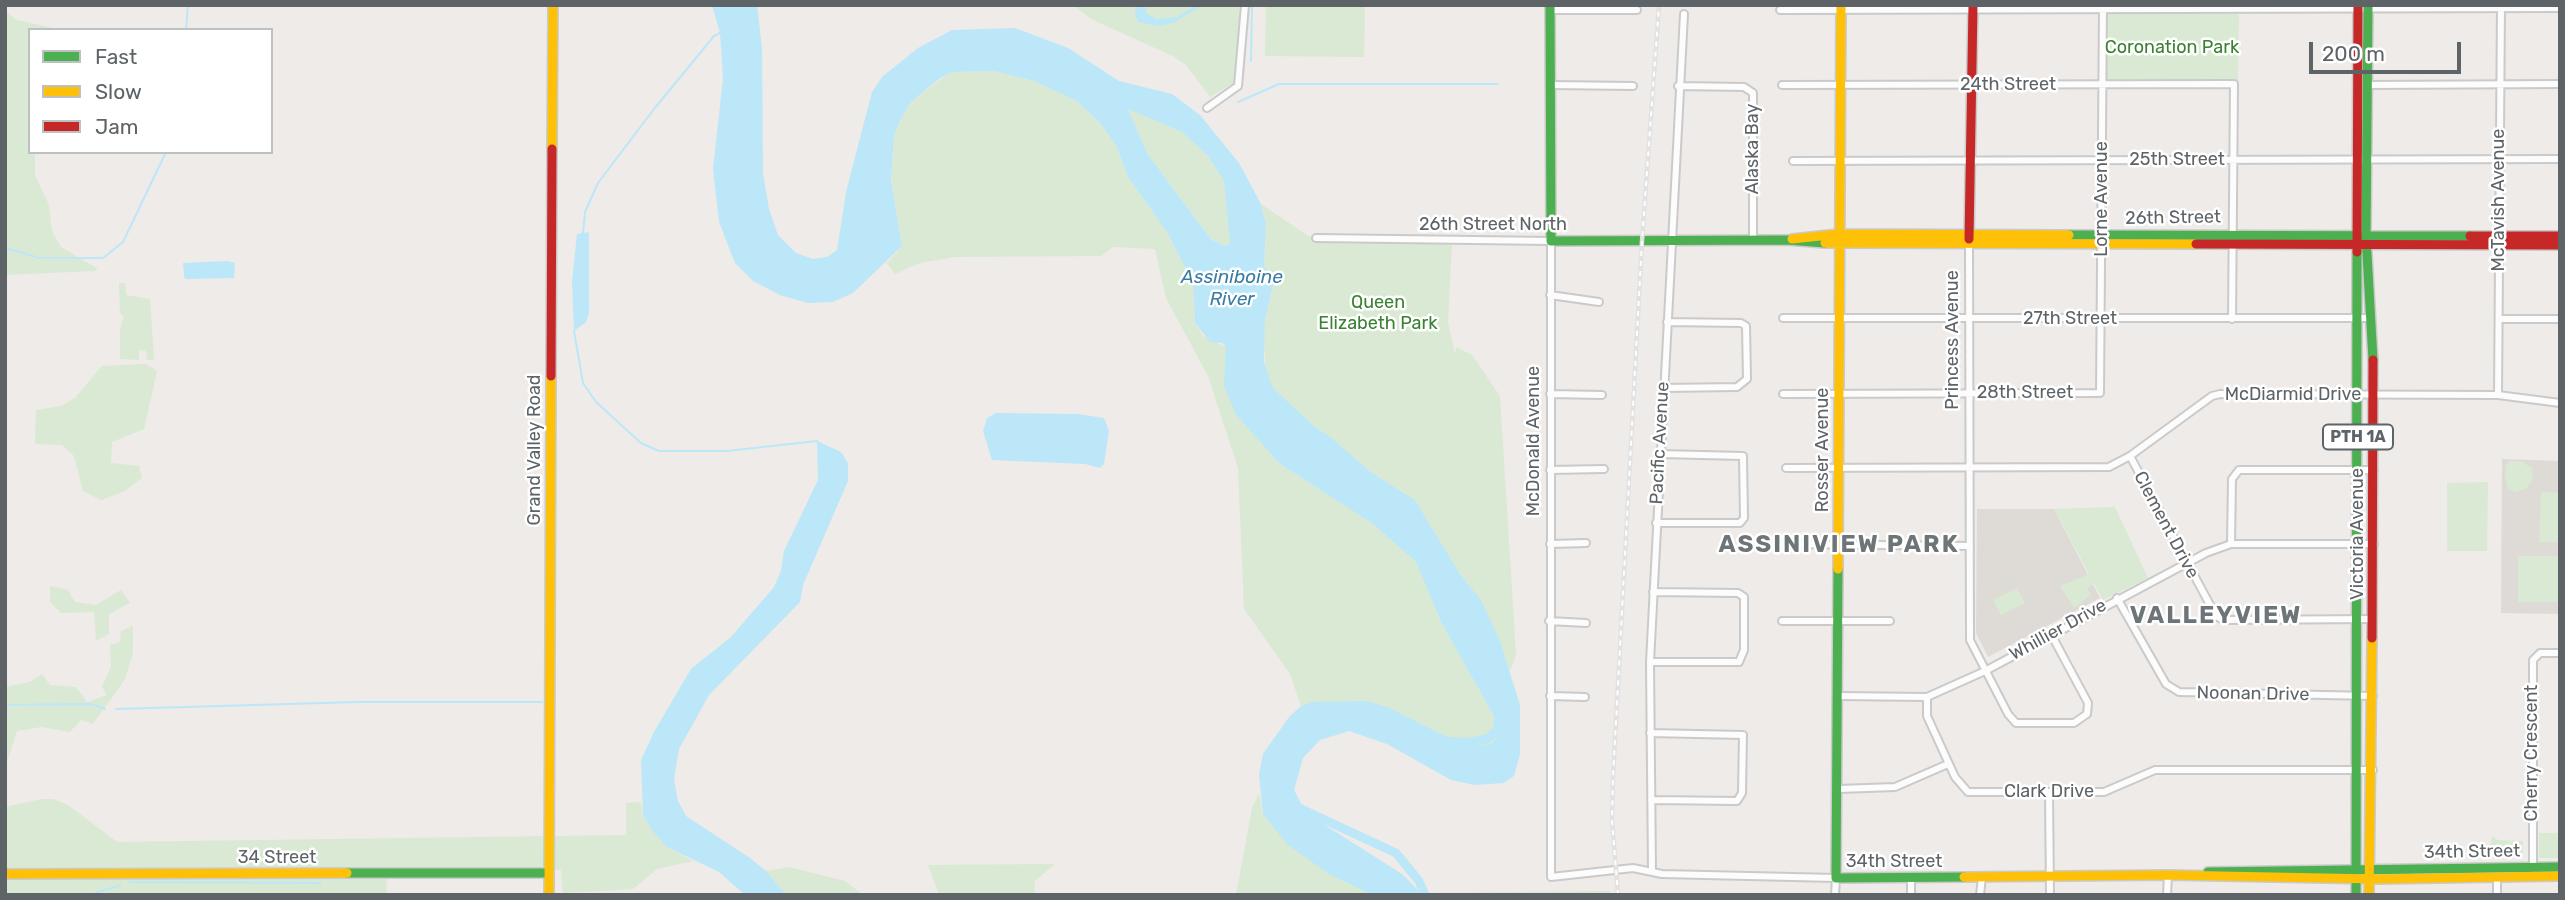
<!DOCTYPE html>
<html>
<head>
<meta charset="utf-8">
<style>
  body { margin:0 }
  #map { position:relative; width:2565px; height:900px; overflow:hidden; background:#eeebe8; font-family:Rubik,sans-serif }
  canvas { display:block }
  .frame { position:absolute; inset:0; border:7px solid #5d6367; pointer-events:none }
  .legend { position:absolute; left:28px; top:28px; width:245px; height:126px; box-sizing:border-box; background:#fff; border:2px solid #bec1c2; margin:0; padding:9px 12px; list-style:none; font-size:21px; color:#5d6367 }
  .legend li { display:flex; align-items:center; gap:14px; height:35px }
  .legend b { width:35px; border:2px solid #bec1c2 }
  .scale { position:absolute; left:2309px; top:42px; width:152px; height:32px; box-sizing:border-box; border:4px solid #5d6367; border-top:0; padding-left:9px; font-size:21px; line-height:24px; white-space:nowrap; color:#5d6367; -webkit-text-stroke:5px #fff; paint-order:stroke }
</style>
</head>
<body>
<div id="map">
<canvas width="2565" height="900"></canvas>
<div class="frame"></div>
<ul class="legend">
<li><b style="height:9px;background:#4caf50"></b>Fast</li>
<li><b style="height:9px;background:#ffc107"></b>Slow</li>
<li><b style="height:9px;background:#c62828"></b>Jam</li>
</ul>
<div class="scale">200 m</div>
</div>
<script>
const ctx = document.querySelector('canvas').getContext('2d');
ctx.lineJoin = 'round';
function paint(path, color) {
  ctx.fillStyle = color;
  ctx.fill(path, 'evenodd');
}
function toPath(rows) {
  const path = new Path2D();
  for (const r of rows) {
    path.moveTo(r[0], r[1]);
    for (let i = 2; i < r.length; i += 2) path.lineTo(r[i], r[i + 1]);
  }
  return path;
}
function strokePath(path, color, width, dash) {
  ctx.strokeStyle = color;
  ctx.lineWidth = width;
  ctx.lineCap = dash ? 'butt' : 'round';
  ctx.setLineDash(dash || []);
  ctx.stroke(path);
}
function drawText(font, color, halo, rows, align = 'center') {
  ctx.font = font + ' Rubik,sans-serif';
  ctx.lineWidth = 5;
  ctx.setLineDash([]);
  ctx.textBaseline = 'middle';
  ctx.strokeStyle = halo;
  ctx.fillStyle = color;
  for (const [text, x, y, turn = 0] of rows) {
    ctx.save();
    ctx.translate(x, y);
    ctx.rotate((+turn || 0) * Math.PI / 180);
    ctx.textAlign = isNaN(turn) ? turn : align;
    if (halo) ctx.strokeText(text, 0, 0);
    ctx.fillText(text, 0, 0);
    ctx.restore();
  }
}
paint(toPath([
  [2502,459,2560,461,2560,614,2501,613],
  [1977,509,2054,509,2100,598,1988,657,1976,633]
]), '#dedbd6');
paint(toPath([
  [1073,5,1239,5,1238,71,1234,83,1210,97,1186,65,1173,56,1093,20],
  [1266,5,1365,5,1364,57,1265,56],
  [5,11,17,20,61,30,30,30,30,152,35,152,35,175,49,205,52,231,61,247,98,269,94,271,5,275],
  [2106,14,2239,14,2238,81,2110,81,2106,78],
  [994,71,1034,81,1077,101,1100,123,1117,147,1128,177,1167,232,1193,283,1195,323,1203,336,1226,347,1236,415,1280,464,1373,524,1416,562,1441,622,1495,718,1498,735,1492,743,1482,746,1463,745,1388,707,1312,702,1301,706,1290,674,1244,609,1238,468,1208,376,1166,298,1155,249,1113,247,1101,256,955,257,920,263,895,274,887,263,902,246,891,181,894,136,901,118,911,102,950,72],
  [1127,108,1182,132,1208,156,1224,181,1231,243,1226,246,1212,240,1198,222,1147,153],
  [1261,204,1317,242,1452,243,1448,322,1455,354,1456,347,1472,355,1500,396,1516,655,1510,671,1481,600,1460,574,1415,500,1371,472,1328,435,1315,427,1272,387,1266,376,1264,341,1265,320,1275,277,1264,268,1266,224],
  [119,283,125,283,126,295,150,299,154,360,147,360,146,351,139,350,139,360,120,359,120,329,124,317,120,313],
  [146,364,157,371,144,429,112,442,111,463,139,466,142,478,125,491,101,500,83,491,74,456,62,445,35,444,36,410,61,406,75,398,102,366],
  [2510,461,2521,461,2532,468,2533,479,2526,489,2516,492,2508,489,2505,476,2506,464],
  [2488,482,2487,551,2447,551,2447,483],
  [2541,492,2560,493,2560,542,2539,542],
  [2115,507,2148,578,2103,600,2094,584,2087,589,2091,595,2074,608,2060,586,2089,574,2054,509],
  [2518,556,2560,556,2560,602,2518,602],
  [50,586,68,590,75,602,96,605,121,590,130,603,109,614,109,634,96,641,94,612,61,613,50,602],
  [2017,588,2025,603,2001,615,1993,600],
  [133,626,133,653,125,679,93,724,81,720,70,732,41,727,17,731,5,768,5,687,30,682,42,674,50,685,76,687,87,702,107,695,102,687,111,667,110,645,120,642,121,631],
  [1259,793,1263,814,1373,895,1236,895,1252,808],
  [42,799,53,799,68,805,117,842,626,835,626,803,641,802,643,815,654,833,667,847,693,861,657,869,633,889,563,893,561,870,538,869,386,872,387,895,5,895,5,807],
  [2539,833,2560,833,2560,858,2539,858],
  [2492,836,2498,840,2523,841,2523,852,2512,858,2499,858,2490,846],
  [1055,864,1035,881,1034,895,939,895,928,865],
  [789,867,845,881,863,895,786,895,766,871],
  [1610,891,1610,895,1422,893]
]), '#d9e9d3');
paint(toPath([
  [712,5,757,5,762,48,763,173,769,209,778,235,796,253,813,259,827,257,837,250,846,192,872,92,882,77,918,48,952,30,1015,28,1068,48,1119,81,1172,94,1200,115,1239,163,1261,204,1266,224,1264,267,1275,277,1265,320,1264,361,1272,387,1315,427,1328,435,1371,472,1415,500,1460,574,1481,600,1500,641,1520,705,1520,754,1514,776,1504,783,1475,785,1451,780,1387,744,1349,731,1320,740,1303,758,1294,790,1306,813,1402,874,1423,895,1373,895,1329,874,1288,845,1263,814,1259,775,1263,754,1289,717,1301,706,1312,702,1365,701,1388,707,1463,745,1482,746,1492,743,1498,735,1495,718,1441,622,1416,562,1373,524,1280,464,1236,415,1224,385,1226,347,1222,343,1210,342,1195,323,1193,283,1167,232,1128,177,1117,147,1100,123,1077,101,1034,81,994,71,951,72,939,79,911,102,901,118,894,136,891,181,902,246,853,293,833,302,808,303,780,295,753,281,735,263,719,222,713,169,723,78,720,33],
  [1128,109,1182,132,1208,156,1224,181,1230,243,1226,246,1212,240,1198,222,1147,153],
  [1136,5,1146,5,1146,13,1156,19,1177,17,1196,5,1203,5,1173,23,1157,26,1139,22,1135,16],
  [589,232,589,313,586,322,574,331,572,282,577,234],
  [228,261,235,263,234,278,185,279,184,276,183,263],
  [996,413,1078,414,1104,418,1109,431,1104,464,1100,468,1085,464,992,460,983,431,987,418],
  [817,441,841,452,848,463,848,481,803,585,800,602,709,695,679,749,674,779,678,801,686,816,750,858,766,871,786,895,745,895,719,872,667,847,654,833,643,815,641,760,654,732,691,669,731,637,774,587,781,571,784,551,818,480]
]), '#bce7f8');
strokePath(toPath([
  [186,30,188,5],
  [1251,61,1252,5],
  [1238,102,1279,84,1498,84],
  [583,233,585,212,598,183,654,109,714,36,720,33],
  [5,248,40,258,103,258,123,242,166,152],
  [574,331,583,383,596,402,641,443,659,451,727,451,817,441],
  [5,705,91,704,105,709],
  [116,709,358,702,542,702],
  [130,882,321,883],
  [89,895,121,885]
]), '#bce7f8', 2);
strokePath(toPath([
  [1447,741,1466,743,1487,739,1497,730,1498,721],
  [1295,806,1396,853,1419,881,1425,895]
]), '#bce7f8', 9);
const street = toPath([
  [1550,10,1637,10],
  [1780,10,2560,8],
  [1550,85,1633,86],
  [1782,85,2234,84,2232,319],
  [2366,85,2560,84],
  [1678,86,1744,87,1753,93,1753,240],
  [1207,108,1238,86,1245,5],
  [1793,161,2560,159],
  [1316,238,1551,241,1551,877,1633,868,1662,874,1836,878,1835,895],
  [1969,244,1970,640,2008,714,2016,723,2074,723,2087,714,2088,703,2051,634],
  [1550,295,1599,302],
  [1783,318,2371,318],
  [2499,319,2560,319],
  [1663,388,1737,387,1747,379,1746,326,1741,323,1667,322],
  [1550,394,1602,395],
  [1783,394,2100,393,2103,5],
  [2498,395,2501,5],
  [2130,456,2216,616,2223,620,2373,619],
  [1786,468,2109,467,2130,456,2212,396,2220,394,2498,395,2560,403],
  [1550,470,1604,469],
  [1656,523,1740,523,1744,518,1743,456,1660,454],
  [1550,544,1586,543],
  [1783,544,1970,546],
  [2231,544,2232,479,2239,470,2374,470],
  [2117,598,2166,684,2179,692,2373,696],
  [1549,621,1586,623],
  [1782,621,1890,621],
  [1650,662,1739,662,1744,650,1744,597,1738,593,1653,592],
  [1550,696,1585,697],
  [1838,696,1927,697,1985,671,2206,553,2231,544,2374,544],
  [1927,697,1927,716,1955,777,1968,792,2104,792,2155,770,2373,770],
  [1650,733,1743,735,1742,793,1737,801,1651,800],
  [1838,789,1895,787,1948,764],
  [2049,793,2050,895],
  [1652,872,1650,662,1684,14],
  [2533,875,2533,660,2540,653,2560,653],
  [1911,895,1911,877],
  [1980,895,1982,877],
  [2167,895,2168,875],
  [2497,895,2497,876]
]);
const fast = toPath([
  [1550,5,1551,241,1787,240,1825,243],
  [2368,5,2366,236,2373,360],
  [2069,235,2470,236],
  [1838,569,1836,878,1964,877],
  [2208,872,2560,867],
  [347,873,548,873],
  [2356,895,2357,252]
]);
const slow = toPath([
  [552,149,553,5],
  [1792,239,1839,234,2069,235],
  [1825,243,2196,244],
  [1838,569,1841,5],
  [5,874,347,873],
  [1964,877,2168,875,2377,879,2560,876],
  [549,895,551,376],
  [2369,895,2372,638]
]);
const jam = toPath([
  [2470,236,2560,236],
  [1969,239,1973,5],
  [2196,244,2560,245],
  [2357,252,2358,5],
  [551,376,552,149],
  [2372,638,2373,360]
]);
strokePath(street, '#cacaca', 10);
strokePath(fast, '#cacaca', 12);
strokePath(slow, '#cacaca', 12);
strokePath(jam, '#cacaca', 12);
strokePath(street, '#fcfcfc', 6);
strokePath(fast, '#4caf50', 9);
strokePath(slow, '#ffc107', 9);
strokePath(jam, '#c62828', 9);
const rail = toPath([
  [1618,895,1612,820,1613,777,1642,241,1659,5]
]);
strokePath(rail, '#e3e2e2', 4.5);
strokePath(rail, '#fff', 2, [5]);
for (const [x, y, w] of [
  [2358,437,70]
]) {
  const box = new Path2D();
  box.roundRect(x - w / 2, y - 12.5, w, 25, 5);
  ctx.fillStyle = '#fff';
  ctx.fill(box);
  strokePath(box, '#5d6367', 2);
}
drawText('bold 16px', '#5d6367', null, [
  ["PTH 1A",2358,437]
]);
drawText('18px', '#398230', '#fff', [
  ["Coronation Park",2172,48],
  ["Queen",1378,303],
  ["Elizabeth Park",1378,324]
]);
drawText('18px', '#5d6367', '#fff', [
  ["24th Street",2008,85],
  ["Alaska Bay",1753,149,-90],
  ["25th Street",2177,160],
  ["Lorne Avenue",2102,199,-90],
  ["McTavish Avenue",2499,200,-90],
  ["26th Street",2173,218,-1],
  ["26th Street North",1493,225],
  ["27th Street",2070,319],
  ["Princess Avenue",1953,340,-90],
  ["28th Street",2025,393],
  ["McDiarmid Drive",2293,395],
  ["McDonald Avenue",1534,441,-90],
  ["Pacific Avenue",1660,443,-87],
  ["Grand Valley Road",535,450,-90],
  ["Rosser Avenue",1823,450,-90],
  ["Clement Drive",2166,525,62],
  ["Victoria Avenue",2358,534,-90],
  ["Whillier Drive",2058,630,-29],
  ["Noonan Drive",2253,694,1],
  ["Cherry Crescent",2532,753,-90],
  ["Clark Drive",2049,792],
  ["34th Street",2472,852,-1],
  ["34 Street",277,858],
  ["34th Street",1894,862]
]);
drawText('italic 19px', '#397ca4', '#fff', [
  ["Assiniboine",1232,278],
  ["River",1232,300]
]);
ctx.letterSpacing = '2px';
drawText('bold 24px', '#6e7579', '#fff', [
  ["ASSINIVIEW PARK",1839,545],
  ["VALLEYVIEW",2216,616]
]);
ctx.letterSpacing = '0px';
</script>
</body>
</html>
